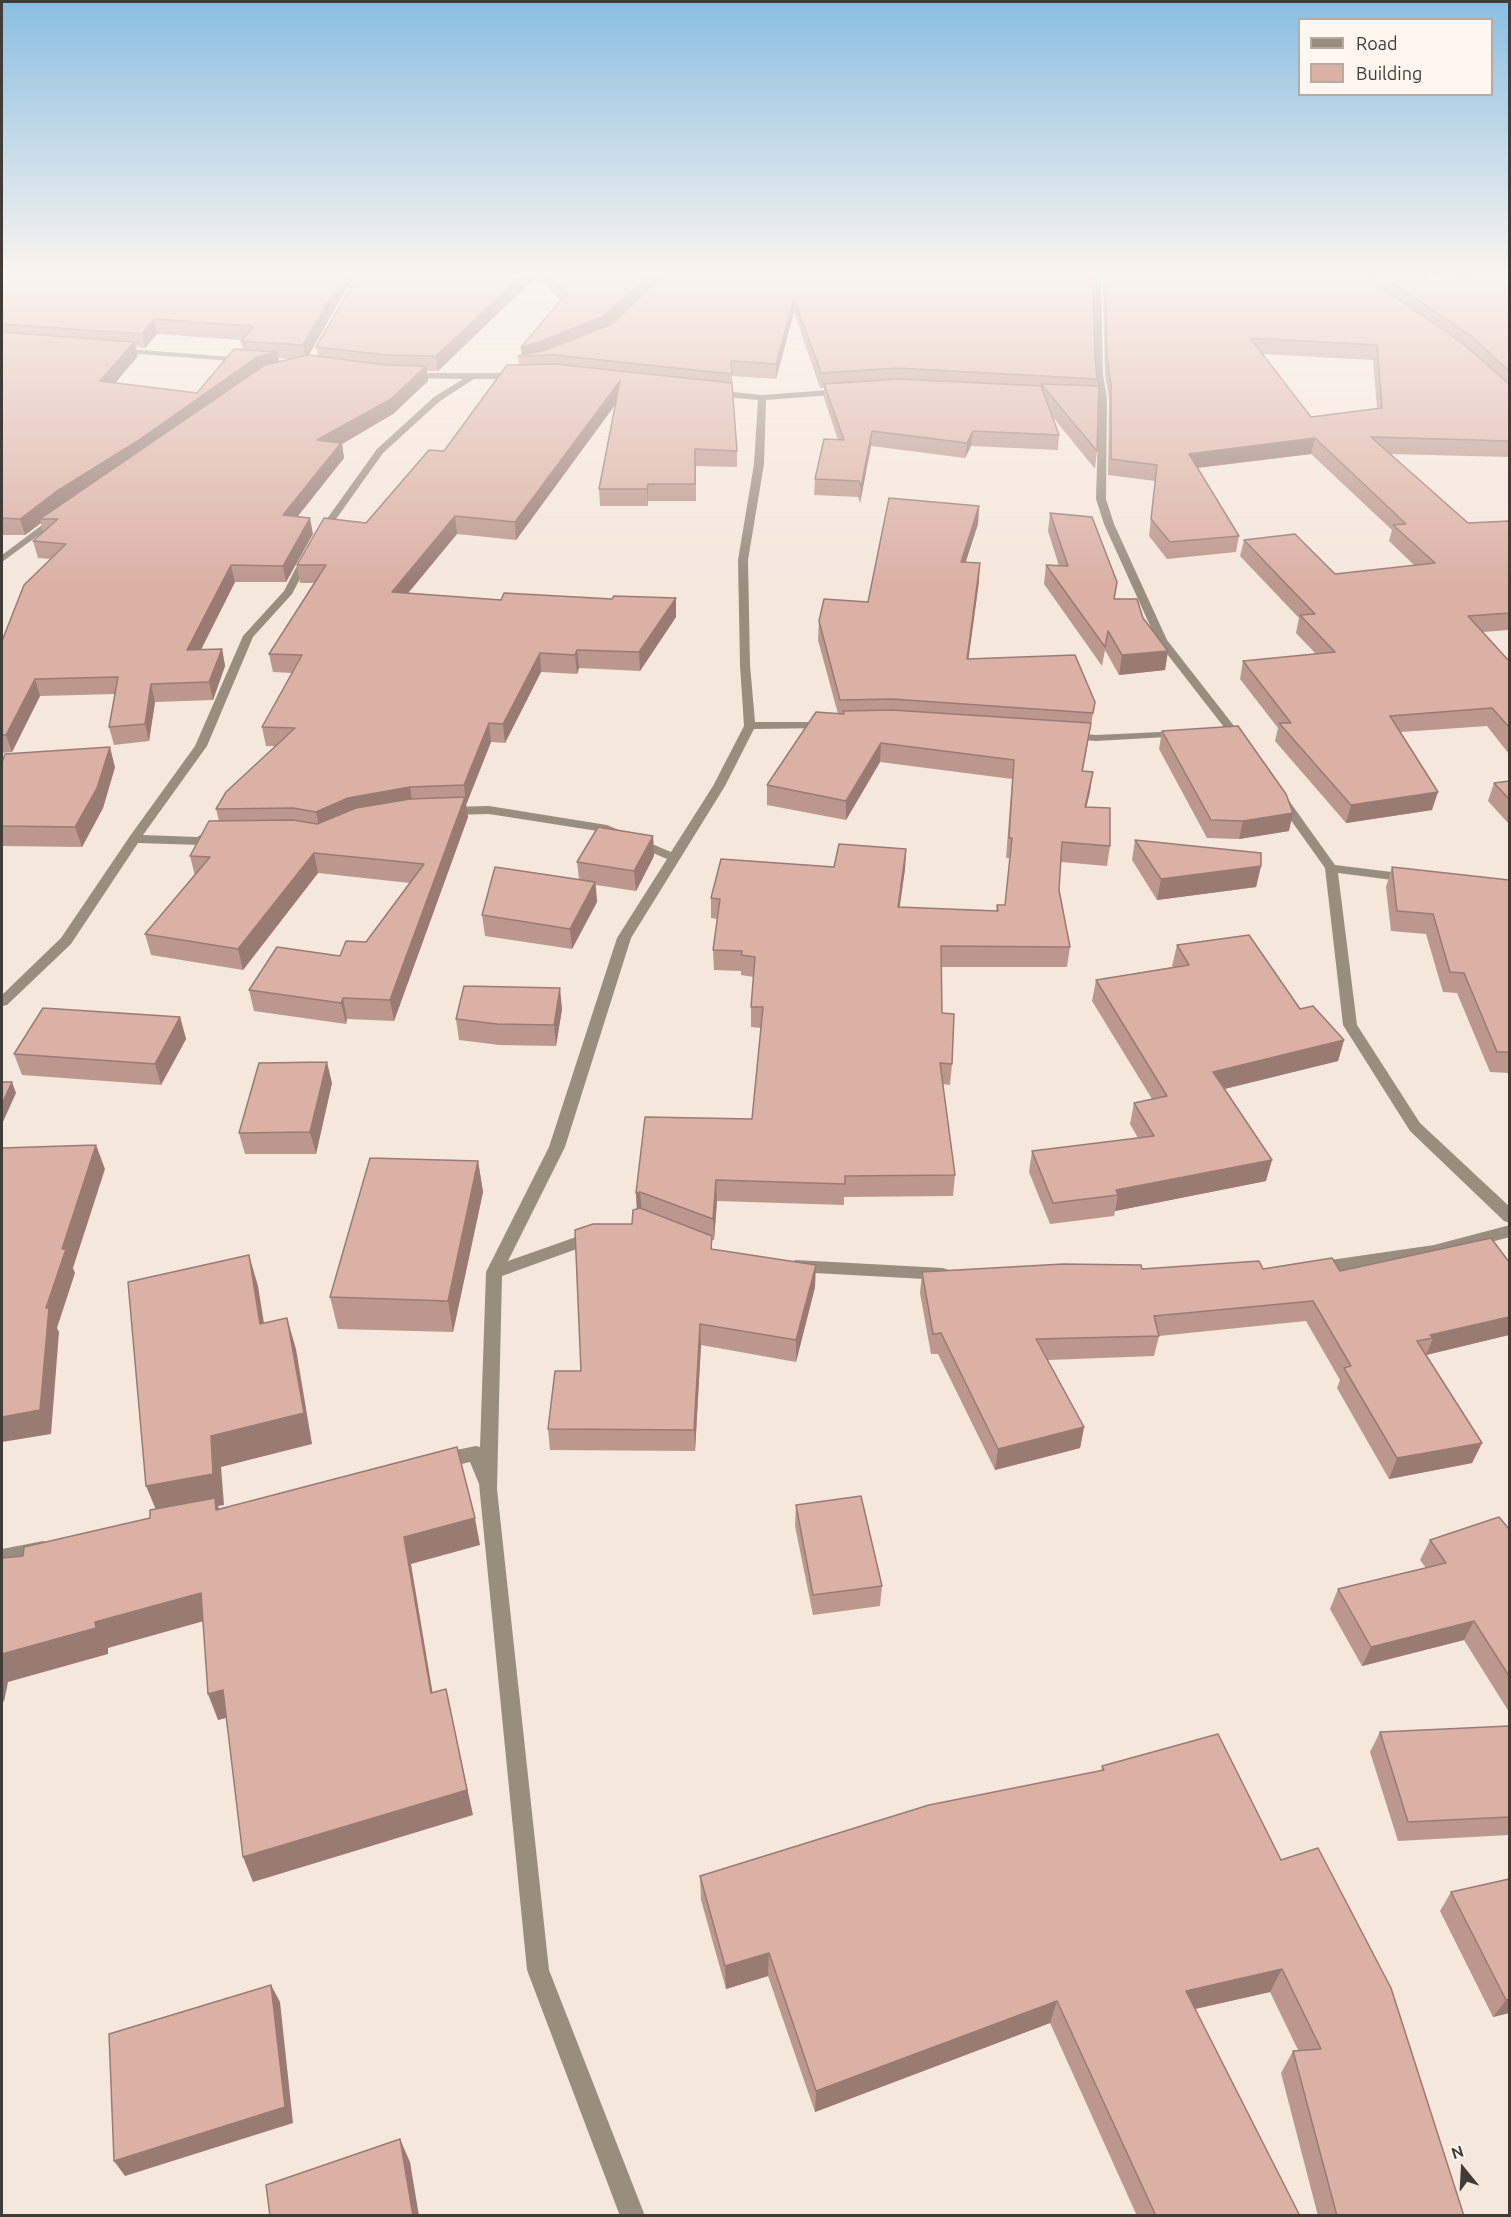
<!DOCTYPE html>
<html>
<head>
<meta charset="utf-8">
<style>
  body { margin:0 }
  #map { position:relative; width:1511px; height:2217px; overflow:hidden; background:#f5e7dc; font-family:Ubuntu,sans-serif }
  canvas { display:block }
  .frame { position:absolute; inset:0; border:3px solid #413c37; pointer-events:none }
  .legend { position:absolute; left:1298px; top:18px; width:195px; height:78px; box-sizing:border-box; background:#fef6ef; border:2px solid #b2aca5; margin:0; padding:8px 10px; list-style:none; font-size:18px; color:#413c37 }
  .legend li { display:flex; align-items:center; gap:12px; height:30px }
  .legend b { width:30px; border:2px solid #b2aca5 }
  .north { position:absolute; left:1433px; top:2139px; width:60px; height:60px; -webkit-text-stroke:4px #fef6ef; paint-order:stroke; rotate:342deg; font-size:16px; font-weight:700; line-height:24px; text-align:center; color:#413c37 }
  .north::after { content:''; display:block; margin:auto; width:21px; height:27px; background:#413c37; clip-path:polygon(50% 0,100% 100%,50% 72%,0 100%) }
</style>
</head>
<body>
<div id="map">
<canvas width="1511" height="2217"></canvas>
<div class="frame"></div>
<ul class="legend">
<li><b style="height:8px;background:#998d80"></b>Road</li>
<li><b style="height:16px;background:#dbb0a5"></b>Building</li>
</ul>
<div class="north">N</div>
</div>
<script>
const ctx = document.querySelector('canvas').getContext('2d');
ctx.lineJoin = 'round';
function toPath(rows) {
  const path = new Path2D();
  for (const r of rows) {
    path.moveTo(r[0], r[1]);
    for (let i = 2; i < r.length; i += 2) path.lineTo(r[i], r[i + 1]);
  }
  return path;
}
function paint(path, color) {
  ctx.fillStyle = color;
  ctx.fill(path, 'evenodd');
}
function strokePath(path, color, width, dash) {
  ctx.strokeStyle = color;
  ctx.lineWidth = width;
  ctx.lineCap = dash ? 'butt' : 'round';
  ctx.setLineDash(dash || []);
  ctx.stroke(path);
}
paint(toPath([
  [1093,275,1101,275,1103,374,1107,399,1106,499,1114,524,1167,640,1245,740,1245,744,1237,744,1157,641,1104,524,1096,499,1099,399,1095,374,1093,275],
  [116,348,245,358,249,360,245,362,113,352,113,348,116,348],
  [409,373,520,373,524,376,520,379,474,379,440,401,383,453,324,536,318,536,316,534,377,449,434,397,463,379,406,378,406,374,409,373],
  [842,389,845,390,845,394,766,400,764,464,748,560,750,665,755,722,828,722,834,725,828,728,754,729,725,786,631,938,565,1147,508,1261,593,1231,599,1233,601,1237,599,1241,502,1276,497,1489,549,1970,645,2216,620,2216,527,1970,479,1484,470,1462,441,1469,435,1466,432,1461,435,1456,441,1453,476,1446,480,1447,486,1272,549,1147,617,938,667,859,604,832,489,814,449,815,443,811,449,807,489,806,607,825,671,852,713,786,744,726,740,665,738,560,754,464,758,400,714,396,710,393,714,390,762,395,842,389],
  [54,516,62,518,2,562,2,555,54,516],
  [304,552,313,554,292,594,253,637,207,746,143,835,197,837,208,831,220,832,222,835,200,845,138,843,71,944,7,1005,2,1006,2,995,61,938,130,836,195,746,243,636,284,591,304,552],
  [1181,731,1185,732,1185,736,1096,741,1071,739,1065,736,1071,733,1096,735,1181,731],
  [1281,794,1285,795,1335,865,1408,874,1414,878,1408,882,1338,873,1357,1025,1420,1123,1510,1207,1510,1223,1504,1221,1410,1131,1343,1025,1325,868,1275,798,1281,794],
  [1510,1225,1510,1237,1434,1257,1317,1274,1311,1272,1309,1268,1311,1264,1317,1262,1434,1245,1510,1225],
  [796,1260,943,1268,949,1270,951,1274,949,1278,943,1280,796,1272,790,1270,788,1266,790,1262,796,1260],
  [43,1541,50,1543,52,1549,50,1555,2,1565,2,1549,43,1541]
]), '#998d80');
paint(toPath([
  [2,275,354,275,309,355,318,356,316,347,358,275,1093,275,1095,359,1097,379,1096,386,1097,451,1095,469,1052,416,1059,435,1058,450,971,446,965,458,871,446,860,503,858,497,814,495,815,479,838,440,824,398,824,388,820,388,794,312,776,379,732,376,737,451,737,467,696,466,696,501,648,501,648,506,600,506,599,489,615,404,516,540,457,534,408,593,676,617,640,671,579,668,577,674,541,672,505,743,491,742,466,805,468,817,394,1021,347,1019,346,1024,254,1011,249,990,340,956,366,942,410,883,318,873,243,970,151,955,145,934,195,876,190,856,219,821,216,809,275,746,266,746,262,727,292,673,273,672,269,654,315,583,300,583,297,565,366,523,444,451,519,365,518,356,522,355,521,347,561,301,536,277,438,371,427,371,428,381,393,414,342,444,344,458,298,516,313,534,286,582,235,582,201,650,222,649,225,666,213,700,155,702,149,741,114,745,109,727,115,694,40,696,12,752,2,753,2,641,51,559,38,558,33,541,43,532,41,523,25,535,2,535],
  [157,334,242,340,241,341,243,350,197,393,115,383,138,356,136,347,145,348],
  [278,358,291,359,279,362],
  [1103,275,1417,275,1431,282,1509,275,1509,457,1389,454,1468,523,1509,521,1509,630,1483,632,1509,661,1509,754,1487,726,1401,732,1432,810,1346,823,1275,741,1278,728,1240,679,1243,661,1316,654,1296,633,1299,618,1240,556,1244,540,1335,574,1415,566,1389,541,1392,530,1311,454,1198,468,1239,536,1236,552,1167,559,1149,536,1155,481,1108,475,1109,399,1105,374],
  [1262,354,1373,360,1377,408,1311,417],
  [979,506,978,524,965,562,979,581,968,659,1095,702,1083,771,1093,772,1086,807,1110,846,1107,866,1061,862,1059,890,1070,947,1067,967,941,967,942,1013,952,1064,950,1085,943,1084,955,1175,953,1196,844,1197,844,1205,717,1201,714,1240,712,1240,712,1249,815,1287,796,1362,701,1345,695,1451,550,1450,548,1429,581,1371,637,1209,636,1193,752,1119,761,1028,751,1027,751,1007,754,977,741,975,741,971,714,970,713,950,718,919,711,918,711,898,906,849,905,869,899,907,996,911,997,905,1005,905,1010,858,1006,858,1012,779,880,762,846,820,767,805,767,785,838,714,818,640,819,621,868,602],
  [1050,513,1117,582,1114,599,1143,618,1168,651,1165,670,1119,675,1105,650,1102,666,1044,584,1046,565,1059,566,1048,531],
  [1162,731,1289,831,1239,839,1207,838,1159,749],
  [2,762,115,767,103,808,82,847,2,846],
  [1509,781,1509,824,1488,801,1494,783],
  [653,836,654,856,636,891,596,885,597,902,572,949,485,936,482,915,579,879,577,862],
  [1135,840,1261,866,1256,887,1157,900,1132,860],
  [1392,867,1509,880,1509,1073,1490,1072,1457,993,1443,992,1426,934,1391,931,1386,887],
  [1177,945,1300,1009,1344,1040,1338,1061,1224,1089,1266,1181,1115,1211,1114,1216,1050,1224,1029,1172,1032,1151,1138,1138,1130,1124,1134,1103,1152,1099,1092,1001,1096,980,1173,967,1172,966],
  [562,1009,556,1046,499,1045,459,1040,456,1019],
  [180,1017,186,1039,161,1085,22,1075,14,1054],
  [332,1083,316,1154,245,1154,239,1133],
  [478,1161,483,1192,453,1332,338,1329,330,1297],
  [1509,1262,1509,1335,1426,1355,1482,1443,1472,1463,1389,1479,1337,1388,1340,1380,1306,1321,1159,1336,1154,1356,1048,1360,1084,1427,1080,1448,995,1470,938,1354,931,1354,920,1293,922,1272,1142,1269,1263,1269,1340,1271],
  [796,1505,882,1586,880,1606,813,1615,795,1526],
  [1509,1530,1509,1712,1464,1640,1362,1666,1330,1609,1338,1589,1426,1568,1420,1560,1430,1540],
  [1509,1726,1509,1835,1398,1841,1370,1752,1380,1732],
  [1102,1766,1281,1860,1464,2216,1318,2216,1281,2073,1293,2051,1298,2050,1270,1992,1195,2009,1300,2216,1137,2216,1050,2023,815,2112,768,1976,726,1989,701,1900,700,1876,1101,1771],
  [1509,1879,1509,2013,1493,2017,1440,1911,1451,1892]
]), '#bc978e');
paint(toPath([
  [344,275,354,275,306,360,303,345],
  [522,275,536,275,536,277,438,371,436,356],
  [648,275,664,275,605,330,544,355,522,356,521,347],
  [794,298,794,312,776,379,776,364],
  [154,319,157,334,145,348,142,334],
  [134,342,138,356,104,396,100,381],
  [277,352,280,367,40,519,41,523,25,535,20,519,57,491,257,357],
  [426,366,428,381,393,414,342,444,344,458,286,531,283,515,317,440],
  [620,381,621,397,516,540,515,522],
  [872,431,871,446,860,503,861,487],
  [973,431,971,446,965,458,967,443],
  [1315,438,1311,454,1186,469,1189,454],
  [648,484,648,506,647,489],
  [979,506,978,524,960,580,961,562],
  [455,516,457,534,394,610,392,592],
  [310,518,313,534,286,582,283,566],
  [980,563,979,581,966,678,967,659],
  [231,565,235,582,192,667,187,650],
  [676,598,676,617,640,671,639,652],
  [222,649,225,666,213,700,209,682],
  [577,650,579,668,577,674,575,655],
  [1168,651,1165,670,1119,675,1122,655],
  [540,653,541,672,505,743,503,724],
  [35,679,40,696,12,752,6,735],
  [151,684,155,702,149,741,145,724],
  [489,723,491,742,466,805,464,785],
  [881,743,880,762,846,820,846,801],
  [110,747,115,767,103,808,82,847,75,827],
  [1093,772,1090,792,1082,826,1085,807],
  [410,787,413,807,320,832,316,812,348,798],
  [1438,792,1432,810,1346,823,1351,805],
  [465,797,468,817,394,1021,390,1000],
  [1293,813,1289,831,1239,839,1243,821],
  [653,836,654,856,636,891,634,871],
  [906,849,905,869,897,927,898,907],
  [314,853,318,873,243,970,238,949],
  [1261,866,1256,887,1157,900,1161,879],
  [595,882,597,902,572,949,570,929],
  [560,988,562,1009,556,1046,554,1025],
  [343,998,347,1019,346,1024,341,1003],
  [180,1017,186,1039,161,1085,155,1064],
  [1344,1040,1338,1061,1208,1093,1213,1072],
  [327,1062,332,1083,316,1154,310,1132],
  [12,1082,16,1093,2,1124,2,1104],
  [96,1145,105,1169,73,1268,75,1273,57,1328,59,1332,51,1434,2,1442,2,1417,46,1308,62,1249],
  [1272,1160,1266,1181,1115,1211,1118,1195,1116,1190],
  [478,1161,483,1192,453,1332,448,1301],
  [716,1180,717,1201,714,1240,713,1219],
  [640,1192,642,1213,637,1214,636,1193],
  [249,1255,258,1286,269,1355,260,1324],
  [816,1265,815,1287,796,1362,796,1340],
  [1509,1317,1509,1335,1426,1355,1433,1338,1430,1335],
  [287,1318,296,1349,312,1444,221,1467,224,1505,218,1506,225,1525,216,1510,159,1517,146,1486,211,1436],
  [700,1324,701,1345,695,1451,694,1430],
  [1084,1427,1080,1448,995,1470,998,1449],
  [1482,1443,1472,1463,1389,1479,1397,1458],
  [475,1518,480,1545,411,1564,437,1719,431,1693,404,1537],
  [201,1593,211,1619,108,1648,108,1654,8,1682,4,1702,2,1698,2,1654,95,1622],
  [1474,1621,1464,1640,1362,1666,1371,1647],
  [446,1689,473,1815,253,1882,243,1857],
  [223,1690,234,1716,218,1720,208,1694],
  [769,1953,768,1976,726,1989,725,1966],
  [1282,1969,1270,1992,1177,2013,1186,1991],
  [271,1985,280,2002,293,2123,125,2176,114,2161],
  [1509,1999,1509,2013,1493,2017,1506,2000],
  [1057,2001,1050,2023,815,2112,816,2091],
  [400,2139,410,2162,419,2216,413,2216]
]), '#997b74');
const building = toPath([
  [2,275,344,275,303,345,241,341,254,326,154,319,142,334,2,324,2,275],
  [358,275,522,275,436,356,386,355,316,347,358,275],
  [547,275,648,275,604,316,539,342,521,347,567,293,547,275],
  [663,275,1093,275,1095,359,1097,379,898,368,821,373,794,298,776,364,731,361,732,374,555,355,518,356,546,350,612,324,663,275],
  [1105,275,1363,275,1461,342,1509,384,1509,441,1371,437,1468,523,1509,521,1509,613,1468,616,1509,661,1509,727,1492,708,1390,716,1438,792,1351,805,1279,723,1291,723,1243,661,1335,652,1300,615,1315,614,1244,540,1295,534,1335,574,1435,563,1393,525,1406,524,1315,438,1189,454,1239,536,1170,542,1151,519,1157,465,1111,459,1111,384,1107,359,1105,275],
  [1250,338,1377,345,1382,408,1311,417,1250,338],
  [1381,275,1417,275,1431,282,1487,275,1509,275,1509,371,1470,335,1381,275],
  [2,332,134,342,100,381,197,393,234,349,277,352,257,357,136,442,57,491,20,519,2,518,2,332],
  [308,355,386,365,426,366,391,399,317,440,341,443,283,515,310,518,283,566,231,565,187,650,222,649,209,682,151,684,145,724,109,727,118,677,35,679,6,735,2,735,2,641,24,585,66,544,33,541,58,519,40,519,265,365,308,355],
  [555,364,732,383,737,451,695,449,695,484,648,484,647,489,599,489,620,381,515,522,455,516,392,592,501,600,504,593,612,599,614,596,676,598,639,652,577,650,575,655,540,653,503,724,489,723,464,785,410,787,348,798,316,812,293,808,216,809,226,792,295,728,262,727,302,655,269,654,326,565,297,565,324,518,366,523,429,450,444,451,507,365,555,364],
  [898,379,1041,386,1059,435,973,431,967,443,872,431,861,487,859,481,815,479,824,439,844,440,824,384,898,379],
  [1041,384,1099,386,1097,451,1041,384],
  [889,498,979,506,961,562,980,563,967,659,1075,655,1095,702,1093,713,892,699,840,700,819,621,824,599,868,602,889,498],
  [1050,513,1092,517,1117,582,1114,599,1137,599,1143,618,1168,651,1122,655,1108,631,1105,647,1046,565,1068,566,1050,513],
  [892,710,1091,723,1082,771,1093,772,1085,807,1110,808,1110,846,1062,842,1059,890,1070,947,941,946,942,1013,954,1014,952,1064,940,1063,955,1175,845,1176,845,1184,716,1180,713,1219,640,1192,636,1193,645,1117,752,1119,763,1007,751,1007,755,957,741,955,742,951,713,950,720,899,711,898,721,859,834,867,839,844,906,849,898,907,998,911,997,905,1005,905,1012,838,1009,838,1014,760,881,743,846,801,767,785,816,712,844,714,843,711,892,710],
  [1238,726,1286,794,1293,813,1243,821,1211,820,1162,731,1238,726],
  [110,747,97,788,75,827,2,826,2,762,5,754,110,747],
  [1509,781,1509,799,1494,783,1509,781],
  [465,797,390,1000,343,998,341,1003,249,990,277,947,340,956,346,941,366,942,424,864,314,853,238,949,145,934,210,857,190,856,209,821,293,820,317,824,356,808,410,799,465,797],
  [598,827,653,836,634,871,577,862,598,827],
  [1135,840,1261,853,1261,866,1161,879,1135,840],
  [495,867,595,882,570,929,482,915,495,867],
  [1392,867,1509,880,1509,1052,1497,1052,1464,973,1450,972,1433,914,1397,911,1392,867],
  [1249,935,1300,1009,1313,1006,1344,1040,1213,1072,1272,1160,1116,1190,1118,1195,1053,1203,1032,1151,1154,1136,1134,1103,1167,1096,1096,980,1189,965,1177,945,1249,935],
  [464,986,560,988,554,1025,497,1024,456,1019,464,986],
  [43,1008,180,1017,155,1064,14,1054,43,1008],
  [327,1062,310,1132,239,1133,259,1063,327,1062],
  [2,1082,12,1082,2,1104,2,1082],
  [96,1145,62,1249,66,1249,46,1308,49,1308,40,1410,2,1417,2,1148,96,1145],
  [370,1158,478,1161,448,1301,330,1297,370,1158],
  [640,1208,712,1236,711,1249,816,1265,796,1340,700,1324,694,1430,548,1429,555,1371,581,1371,575,1230,593,1224,632,1224,633,1210,640,1208],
  [1491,1238,1509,1262,1509,1317,1430,1335,1433,1338,1417,1341,1482,1443,1397,1458,1344,1368,1351,1366,1313,1301,1154,1316,1159,1336,1036,1339,1084,1427,998,1449,941,1333,933,1334,922,1272,1063,1264,1141,1265,1142,1269,1259,1261,1263,1269,1332,1258,1340,1271,1491,1238],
  [249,1255,260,1324,287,1318,304,1413,211,1436,213,1474,146,1486,128,1282,249,1255],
  [457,1447,475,1518,404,1537,431,1693,446,1689,467,1790,243,1857,223,1690,208,1694,201,1593,95,1622,96,1628,2,1654,2,1558,23,1556,24,1547,150,1518,150,1510,215,1498,216,1510,457,1447],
  [861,1496,882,1586,813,1595,796,1505,861,1496],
  [1499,1517,1509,1529,1509,1676,1474,1621,1371,1647,1338,1589,1446,1563,1430,1540,1499,1517],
  [1509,1726,1509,1817,1408,1822,1380,1732,1509,1726],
  [1218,1734,1281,1860,1318,1848,1391,1988,1464,2216,1337,2216,1293,2051,1321,2049,1282,1969,1186,1991,1300,2216,1156,2216,1057,2001,816,2091,769,1953,725,1966,700,1876,929,1805,1104,1770,1102,1766,1218,1734],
  [1509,1879,1509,1999,1506,2000,1451,1892,1509,1879],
  [271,1985,285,2107,114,2161,109,2034,271,1985],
  [400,2139,413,2216,270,2216,266,2185,400,2139]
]);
paint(building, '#dbb0a5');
strokePath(building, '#997b74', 1.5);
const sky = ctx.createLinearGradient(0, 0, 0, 585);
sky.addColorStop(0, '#89bee1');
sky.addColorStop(0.47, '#faf4ef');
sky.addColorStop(1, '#faf4ef00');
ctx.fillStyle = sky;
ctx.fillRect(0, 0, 1511, 585);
</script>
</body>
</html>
